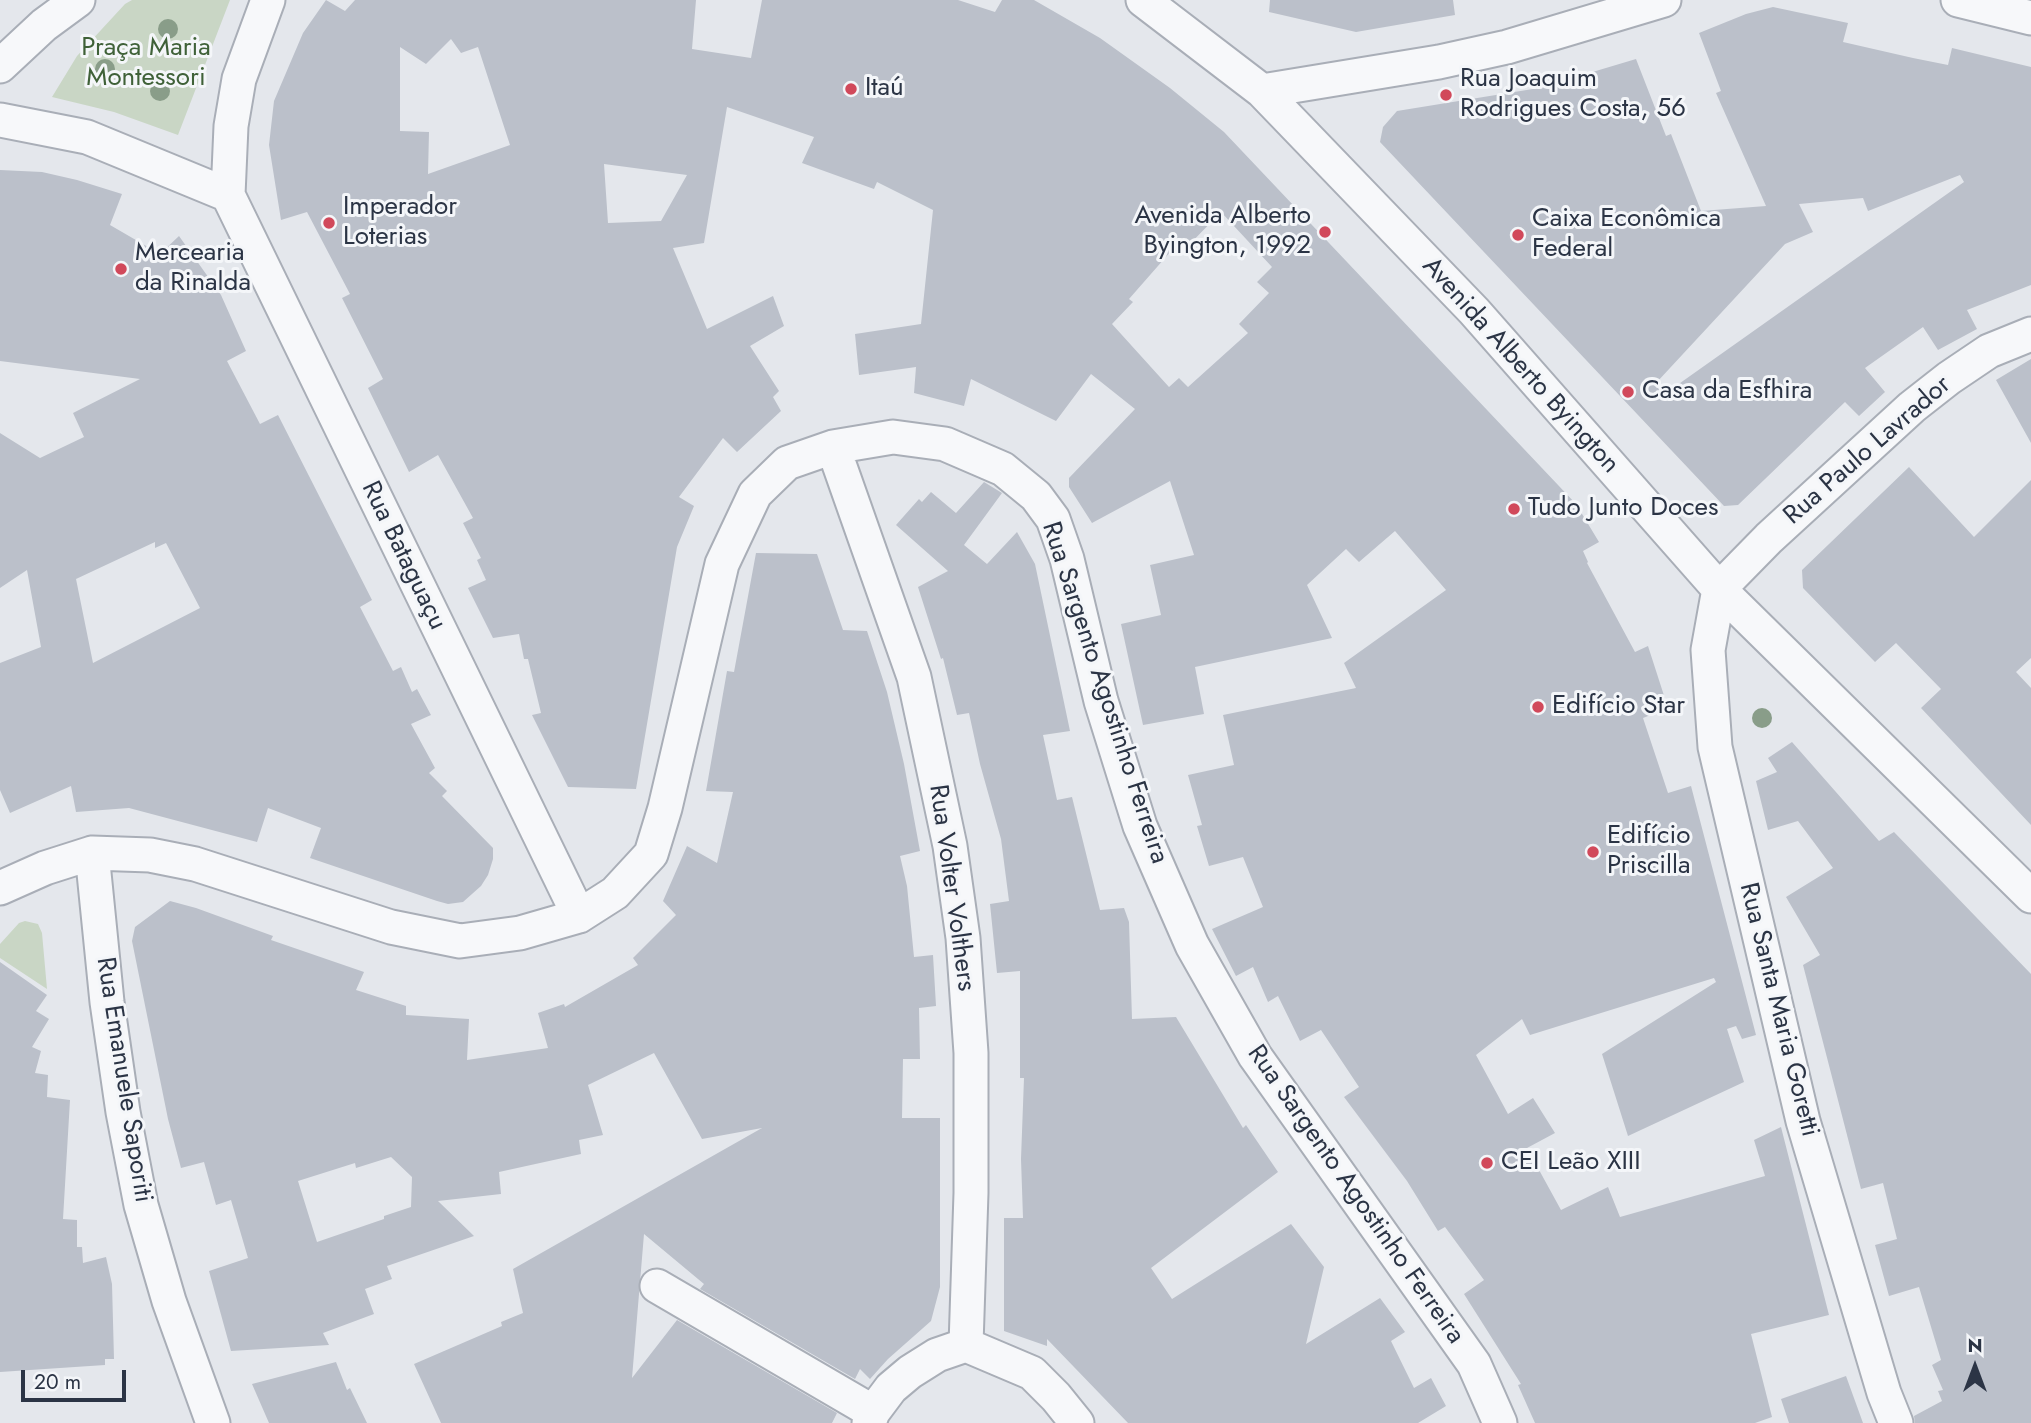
<!DOCTYPE html>
<html>
<head>
<meta charset="utf-8">
<style>
  body { margin:0 }
  #map { position:relative; width:2031px; height:1423px; overflow:hidden; background:#e4e7ec; font-family:Jost,sans-serif }
  canvas { display:block }
  .north { position:absolute; left:1940px; top:1332px; width:70px; height:70px; -webkit-text-stroke:5px #f4f6f9; paint-order:stroke; rotate:0deg; font-size:19px; font-weight:700; line-height:28px; text-align:center; color:#2b3445 }
  .north::after { content:''; display:block; margin:auto; width:24px; height:32px; background:#2b3445; clip-path:polygon(50% 0,100% 100%,50% 72%,0 100%) }
  .scale { position:absolute; left:21px; top:1370px; width:105px; height:32px; box-sizing:border-box; border:4px solid #2b3445; border-top:0; padding-left:9px; font-size:21px; line-height:24px; white-space:nowrap; color:#2b3445; -webkit-text-stroke:5px #f4f6f9; paint-order:stroke }
</style>
</head>
<body>
<div id="map">
<canvas width="2031" height="1423"></canvas>
<div class="north">N</div>
<div class="scale">20 m</div>
</div>
<script>
const ctx = document.querySelector('canvas').getContext('2d');
ctx.lineJoin = 'round';
function paint(path, color) {
  ctx.fillStyle = color;
  ctx.fill(path, 'evenodd');
}
function toPath(rows) {
  const path = new Path2D();
  for (const r of rows) {
    path.moveTo(r[0], r[1]);
    for (let i = 2; i < r.length; i += 2) path.lineTo(r[i], r[i + 1]);
  }
  return path;
}
function strokePath(path, color, width, dash) {
  ctx.strokeStyle = color;
  ctx.lineWidth = width;
  ctx.lineCap = dash ? 'butt' : 'round';
  ctx.setLineDash(dash || []);
  ctx.stroke(path);
}
function drawText(font, color, halo, rows, align = 'center') {
  ctx.font = font + ' Jost,sans-serif';
  ctx.lineWidth = 6;
  ctx.setLineDash([]);
  ctx.textBaseline = 'middle';
  ctx.strokeStyle = halo;
  ctx.fillStyle = color;
  for (const [text, x, y, turn = 0] of rows) {
    ctx.save();
    ctx.translate(x, y);
    ctx.rotate((+turn || 0) * Math.PI / 180);
    ctx.textAlign = isNaN(turn) ? turn : align;
    if (halo) ctx.strokeText(text, 0, 0);
    ctx.fillText(text, 0, 0);
    ctx.restore();
  }
}
paint(toPath([
  [132,0,230,0,178,135,114,112,52,97,77,56,125,4],
  [25,921,38,924,42,933,47,989,0,958,0,944,19,923]
]), '#c9d6c5');
paint(toPath([
  [326,0,345,11,355,0,696,0,692,49,751,58,762,0,958,0,995,12,1002,0,1034,0,1100,38,1170,88,1224,132,1576,504,1599,542,1583,551,1588,562,1587,563,1635,652,1648,646,1668,708,1643,718,1668,793,1691,786,1756,1035,1742,1039,1736,1026,1727,1029,1744,1082,1628,1136,1602,1054,1716,982,1714,978,1530,1035,1522,1019,1476,1055,1508,1114,1533,1098,1555,1133,1527,1148,1561,1210,1608,1187,1620,1217,1765,1176,1754,1140,1781,1127,1829,1315,1751,1334,1772,1417,1755,1423,1535,1423,1518,1385,1521,1384,1464,1294,1484,1280,1445,1227,1438,1231,1407,1181,1344,1097,1359,1087,1321,1030,1300,1041,1278,996,1268,1002,1253,967,1236,976,1212,929,1263,907,1243,857,1209,866,1197,826,1202,825,1188,775,1234,765,1223,715,1356,688,1344,663,1446,590,1395,531,1359,562,1346,549,1307,585,1332,638,1195,667,1204,714,1143,725,1121,624,1161,615,1150,565,1194,555,1170,481,1092,523,1069,487,1069,478,1135,409,1091,374,1056,421,971,379,964,406,914,393,916,367,859,375,855,334,921,324,933,210,877,182,874,189,802,163,814,137,727,107,704,243,673,248,707,329,773,296,784,326,750,346,779,391,773,397,781,411,737,452,723,438,679,497,694,506,677,547,636,789,568,787,532,715,541,713,528,659,524,659,519,634,493,638,468,588,486,580,477,560,481,558,463,523,473,518,438,455,409,472,368,388,383,379,342,298,350,294,307,212,281,220,269,145,274,101,303,33],
  [451,39,461,53,478,47,510,145,428,174,429,132,400,131,400,47,426,64],
  [604,164,687,175,661,221,608,223],
  [1221,212,1272,267,1257,282,1269,293,1239,324,1248,333,1188,387,1179,378,1169,387,1112,324,1133,302,1129,299,1179,242,1186,248],
  [1270,0,1453,0,1455,15,1356,32,1269,12],
  [1773,7,1848,23,1843,42,1913,58,1948,65,1952,48,2031,67,2031,285,1967,310,1977,329,1938,350,1923,327,1865,368,1885,392,1859,416,1845,402,1738,505,1724,506,1380,142,1383,127,1397,111,1539,88,1636,59,1666,136,1671,134,1701,211,1766,206,1716,93,1721,91,1699,33,1746,14],
  [1960,175,1964,182,1666,393,1657,382,1785,244,1813,232,1799,204,1863,198,1868,211],
  [0,170,42,172,77,180,122,194,110,225,160,254,179,236,221,295,246,351,227,361,260,424,278,415,372,600,360,607,393,671,401,667,412,692,417,689,431,715,411,724,435,768,429,773,447,791,442,796,493,848,493,859,488,875,481,886,463,902,448,904,437,901,310,858,321,828,268,808,257,842,129,808,76,812,71,786,10,813,0,790,0,663,41,647,27,570,0,588,0,433,40,458,84,437,73,413,140,379,0,361],
  [155,542,155,548,166,543,200,608,93,663,76,579],
  [2031,359,2031,443,1996,380],
  [1909,467,1974,537,2031,480,2031,658,2016,672,2031,688,2031,825,1921,708,1941,689,1896,643,1875,662,1803,588,1802,570],
  [984,482,1002,493,964,545,987,564,1017,532,1035,564,1070,731,1043,735,1057,800,1072,797,1100,910,1124,908,1129,922,1132,1019,1176,1017,1243,1128,1246,1125,1278,1172,1151,1268,1172,1299,1291,1224,1324,1267,1306,1344,1380,1298,1405,1332,1391,1341,1414,1388,1431,1378,1446,1406,1418,1423,1128,1423,1047,1339,1047,1346,1004,1331,1004,1218,1023,1218,1021,1159,1024,1078,1020,1078,1020,971,997,973,990,904,1009,901,1001,839,980,764,969,713,957,715,943,658,941,659,918,587,948,571,896,525,919,499,922,502,931,492,956,513],
  [756,553,817,554,843,630,867,631,887,692,904,764,920,851,900,856,907,886,914,957,933,955,936,1006,919,1008,920,1059,903,1059,902,1118,940,1118,940,1287,931,1321,888,1359,870,1379,860,1369,855,1379,700,1289,704,1284,644,1234,632,1378,677,1320,837,1413,832,1423,441,1423,414,1364,502,1326,501,1322,523,1313,513,1269,762,1128,702,1139,654,1053,588,1085,603,1135,579,1140,581,1154,499,1172,501,1194,438,1201,474,1236,387,1266,392,1279,365,1289,374,1314,323,1333,329,1345,231,1351,209,1271,248,1258,231,1200,216,1205,204,1162,181,1168,168,1119,132,941,135,927,170,901,196,908,273,936,271,940,364,972,356,990,406,1006,406,1015,469,1019,467,1060,548,1048,538,1013,564,1004,565,1007,638,965,633,958,676,915,663,901,687,846,717,863,733,792,706,791,727,671,734,672],
  [391,1157,412,1177,411,1207,384,1216,384,1219,317,1242,298,1181,355,1163,356,1168],
  [1792,742,1879,841,1894,832,2031,974,2031,1423,1915,1423,1914,1416,1942,1401,1938,1391,1943,1390,1932,1365,1941,1360,1919,1287,1889,1296,1875,1245,1897,1239,1883,1183,1861,1189,1803,965,1820,955,1786,897,1833,868,1798,821,1768,830,1756,781,1777,772,1768,758],
  [0,962,47,995,36,1011,49,1019,32,1047,41,1051,35,1073,48,1075,47,1097,70,1100,63,1219,77,1220,77,1247,82,1247,83,1263,106,1257,112,1284,114,1359,105,1359,105,1365,0,1372],
  [336,1362,347,1390,350,1388,367,1423,269,1423,252,1384],
  [1846,1376,1863,1423,1789,1423,1781,1399]
]), '#bbc0ca');
const minor = toPath([
  [268,0,239,79,231,126,228,195,579,916],
  [1143,0,1262,91,1474,311,1719,589,2031,896],
  [1958,0,2031,18],
  [0,66,44,25,78,0],
  [1262,91,1439,62,1507,47,1664,0],
  [0,120,87,137,228,195],
  [833,447,914,677,950,846,963,938,971,1053,971,1193,966,1345],
  [92,853,107,1002,123,1112,141,1205,169,1301,213,1423],
  [0,888,45,868,92,853,150,855,195,864,391,927,460,941,520,933,579,916,615,893,651,854,665,808,722,564,755,494,787,463,833,447,893,437,945,444,1003,469,1036,496,1053,519,1067,559,1101,701,1140,826,1192,945,1255,1056,1474,1364,1500,1423],
  [657,1286,873,1412],
  [869,1423,873,1412,891,1388,910,1372,937,1355,966,1345,1032,1373,1056,1397,1077,1423],
  [1896,1423,1884,1393,1803,1121,1715,747,1708,650,1719,589,1769,538,1912,407,1949,378,1989,351,2031,334]
]);
strokePath(minor, '#a9aeb7', 37);
strokePath(minor, '#f7f8fa', 33);
ctx.fillStyle = '#899d89';
for (const [x, y] of [
  [168,29],
  [105,69],
  [160,91],
  [1762,718]
]) {
  ctx.beginPath();
  ctx.arc(x, y, 10, 0, 2 * Math.PI);
  ctx.fill();
}
for (const [x, y, r, color] of [
  [851,89,7,"#d1495b"],
  [1446,95,7,"#d1495b"],
  [329,223,7,"#d1495b"],
  [1325,232,7,"#d1495b"],
  [1518,235,7,"#d1495b"],
  [121,269,7,"#d1495b"],
  [1628,392,7,"#d1495b"],
  [1514,509,7,"#d1495b"],
  [1538,707,7,"#d1495b"],
  [1593,852,7,"#d1495b"],
  [1487,1163,7,"#d1495b"]
]) {
  const dot = new Path2D();
  dot.arc(x, y, r, 0, 2 * Math.PI);
  ctx.fillStyle = color;
  ctx.fill(dot);
  strokePath(dot, '#f4f6f9', 2.5);
}
drawText('26px', '#3f6138', '#f4f6f9', [
  ["Praça Maria",146,49],
  ["Montessori",146,79]
]);
drawText('26px', '#2b3445', '#f4f6f9', [
  ["Rua Joaquim",1460,80],
  ["Rodrigues Costa, 56",1460,110],
  ["Itaú",865,89],
  ["Imperador",343,208],
  ["Loterias",343,238],
  ["Avenida Alberto",1311,217,"right"],
  ["Byington, 1992",1311,247,"right"],
  ["Caixa Econômica",1532,220],
  ["Federal",1532,250],
  ["Mercearia",135,254],
  ["da Rinalda",135,284],
  ["Casa da Esfhira",1642,392],
  ["Tudo Junto Doces",1528,509],
  ["Edifício Star",1552,707],
  ["Edifício",1607,837],
  ["Priscilla",1607,867],
  ["CEI Leão XIII",1501,1163]
], 'left');
drawText('26px', '#2b3445', '#f4f6f9', [
  ["Avenida Alberto Byington",1520,366,48],
  ["Rua Paulo Lavrador",1868,451,-41],
  ["Rua Bataguaçu",403,556,64],
  ["Rua Sargento Agostinho Ferreira",1104,693,72],
  ["Rua Volter Volthers",951,888,82],
  ["Rua Santa Maria Goretti",1778,1010,76],
  ["Rua Emanuele Saporiti",123,1080,81],
  ["Rua Sargento Agostinho Ferreira",1355,1195,55]
]);
</script>
</body>
</html>
